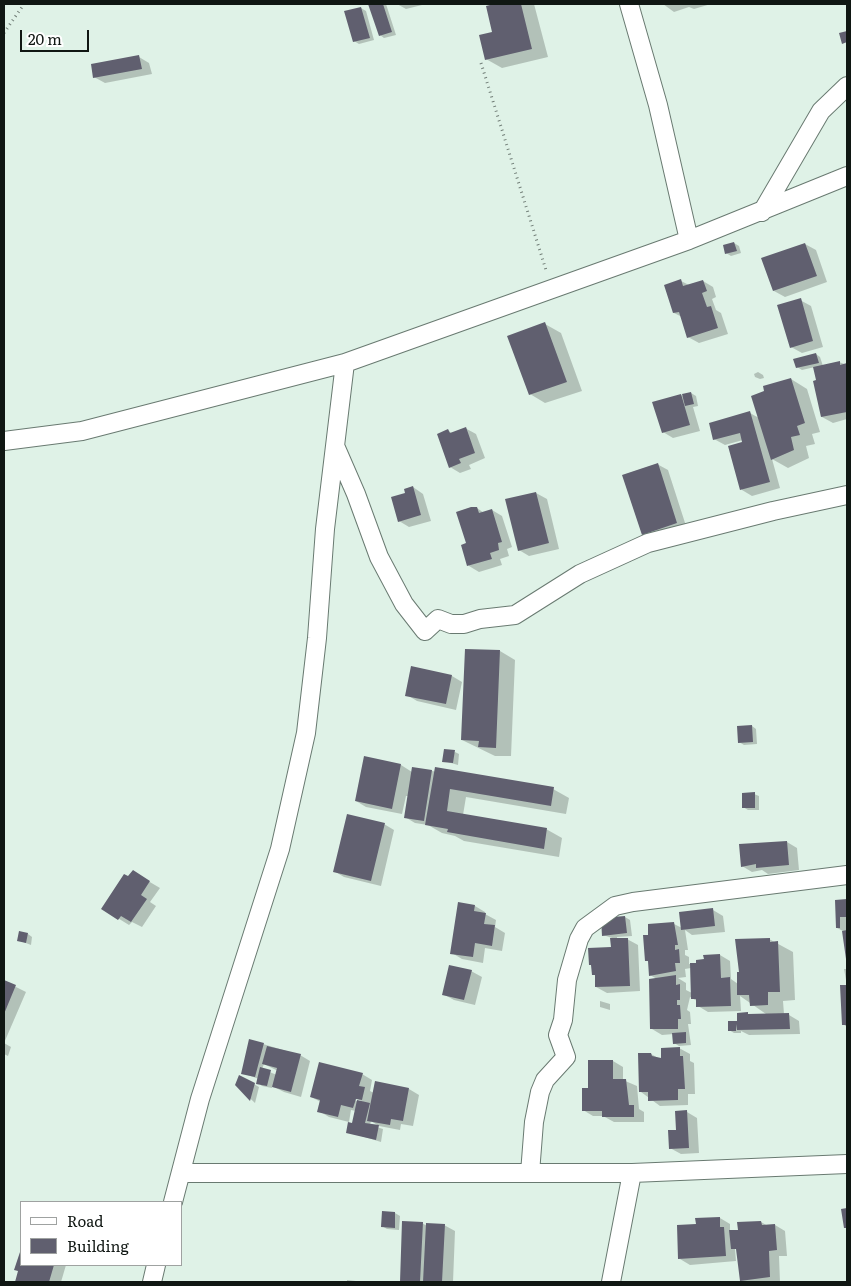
<!DOCTYPE html>
<html>
<head>
<meta charset="utf-8">
<style>
  body { margin:0 }
  #map { position:relative; width:851px; height:1286px; overflow:hidden; background:#dff2e7; font-family:Literata,serif }
  canvas { display:block }
  .frame { position:absolute; inset:0; border:5px solid #101713; pointer-events:none }
  .legend { position:absolute; left:20px; top:1201px; width:162px; height:65px; box-sizing:border-box; background:#fff; border:1px solid #9fa2a1; margin:0; padding:6px 9px; list-style:none; font-size:15px; color:#101713 }
  .legend li { display:flex; align-items:center; gap:10px; height:25px }
  .legend b { width:25px; border:1px solid #9fa2a1 }
  .scale { position:absolute; left:20px; top:30px; width:69px; height:22px; box-sizing:border-box; border:2px solid #101713; border-top:0; padding-left:6px; font-size:15px; line-height:18px; white-space:nowrap; color:#101713; -webkit-text-stroke:4px #fff; paint-order:stroke }
</style>
</head>
<body>
<div id="map">
<canvas width="851" height="1286"></canvas>
<div class="frame"></div>
<ul class="legend">
<li><b style="height:6px;background:#fff"></b>Road</li>
<li><b style="height:14px;background:#605f6f"></b>Building</li>
</ul>
<div class="scale">20 m</div>
</div>
<script>
const ctx = document.querySelector('canvas').getContext('2d');
ctx.lineJoin = 'round';
function paint(path, color) {
  ctx.fillStyle = color;
  ctx.fill(path, 'evenodd');
}
function toPath(rows) {
  const path = new Path2D();
  for (const r of rows) {
    path.moveTo(r[0], r[1]);
    for (let i = 2; i < r.length; i += 2) path.lineTo(r[i], r[i + 1]);
  }
  return path;
}
function strokePath(path, color, width, dash) {
  ctx.strokeStyle = color;
  ctx.lineWidth = width;
  ctx.lineCap = dash ? 'butt' : 'round';
  ctx.setLineDash(dash || []);
  ctx.stroke(path);
}
paint(toPath([
  [386,4,396,35,384,38,380,35,369,5],
  [397,4,426,4,406,9],
  [499,4,534,4,548,57,502,68,486,59,494,33,487,7],
  [663,4,711,4,694,9,689,7,674,12],
  [361,8,366,11,374,40,359,44,354,41],
  [139,57,149,63,152,74,105,83,94,77],
  [734,243,739,246,741,253,731,256,726,253],
  [805,244,816,250,827,282,785,297,774,291],
  [681,281,689,285,703,281,713,287,716,297,712,299,716,310,721,313,728,334,699,343,688,337,682,317,674,313],
  [800,300,811,306,823,347,802,353,791,347],
  [545,324,561,333,582,391,545,403,530,394],
  [816,354,820,357,823,366,839,362,847,365,847,419,833,423,822,417,815,367,802,370,797,367],
  [758,372,763,375,764,378,760,379,755,377,754,374],
  [791,379,807,389,820,432,812,434,815,444,806,446,809,458,788,468,772,459,780,488,752,496,742,490,743,440,725,445,714,439,750,413,759,418,766,392],
  [691,393,696,396,698,406,693,407,700,431,673,438,663,432,681,395,684,397],
  [465,428,476,434,485,458,469,465,471,469,460,473,450,467,448,431,452,433],
  [657,464,668,470,687,529,654,540,643,534],
  [413,487,423,494,431,521,409,527,399,521,406,494],
  [536,493,547,499,559,549,529,556,519,550],
  [477,508,484,513,492,510,502,516,512,547,507,549,509,556,500,559,502,565,479,572,469,566],
  [500,651,515,660,511,756,495,756,462,740],
  [412,668,452,676,462,682,456,710,417,701,407,695],
  [752,726,756,729,757,744,744,745,739,742],
  [455,752,459,754,458,765,444,761],
  [365,758,401,765,412,772,432,771,553,789,569,798,566,814,466,797,463,815,546,829,562,838,559,857,464,841,455,836,442,833,428,825,415,823,405,817,408,796,406,796,402,814,366,807,356,801],
  [754,794,759,796,759,810,748,810,743,807],
  [384,824,394,830,381,886,344,877,334,871],
  [787,842,797,848,799,870,768,874,762,870,752,872,742,866],
  [143,878,160,888,150,902,156,906,142,927,132,922,129,925,103,909],
  [836,901,847,901,847,957,843,931,837,928],
  [459,904,475,906,485,912,485,914,496,920,495,927,505,933,502,951,485,948,483,963,462,959,452,953],
  [713,910,723,916,725,932,692,935,685,930,688,950,685,950,685,955,689,957,689,964,697,964,720,955,730,961,731,979,738,984,769,939,793,952,795,1000,783,1001,784,1014,789,1015,799,1021,800,1034,749,1035,741,1031,741,1033,734,1033,729,1030,729,1022,738,1023,738,1014,766,1014,740,996,741,1011,708,1012,698,1006,697,1001,690,997,687,1010,690,1012,691,1024,688,1024,691,1045,679,1046,674,1043,674,1034,662,1035,652,1029,657,979,650,975,649,962,646,960,650,936,674,924,682,928],
  [691,968,692,993,686,990,686,983,678,978,686,977,685,969],
  [625,917,630,920,632,936,617,937,617,939,627,939,638,945,640,991,607,993,596,987,596,976,593,974,612,948,612,938,603,935],
  [28,934,32,937,31,945,18,940],
  [844,969,847,969,847,981,846,980],
  [471,971,482,977,475,1005,454,1000,443,994],
  [4,981,26,992,4,1043,11,1047,8,1056,4,1054],
  [841,986,847,986,847,1027,843,1024],
  [600,1001,610,1004,610,1010,600,1007],
  [263,1044,300,1055,310,1061,301,1097,284,1092,272,1086,272,1088,262,1086,258,1083,259,1079,242,1073],
  [264,1064,278,1071,277,1075,262,1069],
  [679,1048,690,1054,690,1061,694,1063,695,1094,688,1094,688,1105,660,1106,641,1092,651,1054,660,1059],
  [613,1061,623,1067,623,1080,637,1086,639,1109,644,1112,644,1122,614,1122,603,1116,593,1116,583,1110,589,1089],
  [362,1074,372,1080,370,1091,374,1093,376,1083,409,1089,419,1095,413,1126,401,1124,400,1130,379,1126,371,1121,370,1125,383,1129,381,1142,348,1132,353,1125,356,1111,351,1110,349,1122,329,1117,319,1111,321,1102,311,1097],
  [351,1095,363,1102,358,1102,350,1097],
  [240,1076,259,1087,255,1103,236,1085],
  [687,1112,697,1118,699,1153,681,1154,670,1148],
  [395,1213,400,1216,399,1230,387,1229,382,1226],
  [720,1218,730,1224,730,1231,739,1231,761,1222,768,1226,775,1225,785,1231,787,1256,779,1256,780,1282,741,1281,737,1249,735,1249,736,1261,690,1265,680,1259,697,1225],
  [404,1223,422,1223,427,1226,444,1225,455,1231,453,1282,401,1282],
  [21,1253,21,1265,66,1265,61,1282,16,1282,20,1271,16,1269],
  [347,1280,356,1281,359,1282,347,1282]
]), '#0003');
paint(toPath([
  [368,4,383,4,392,32,379,36],
  [494,4,521,4,532,49,485,60,479,35,492,32,486,6],
  [361,7,370,38,353,42,344,11],
  [847,31,847,42,842,44,839,33],
  [139,55,142,69,93,78,91,64],
  [734,242,737,251,725,254,723,245],
  [805,243,817,276,773,291,761,258],
  [681,279,683,286,703,280,707,291,702,293,707,307,711,306,718,328,687,338,679,312,673,313,664,285],
  [801,298,813,341,790,348,777,305],
  [545,322,567,382,529,395,507,336],
  [816,353,819,363,796,368,793,359],
  [840,361,840,365,847,363,847,412,821,417,813,381,816,380,813,367],
  [791,378,805,423,797,426,800,435,791,437,794,450,771,460,751,396,764,391,763,386],
  [691,392,694,404,685,406,682,394],
  [681,394,690,425,662,433,652,402],
  [750,411,770,482,740,490,728,446,742,442,740,433,713,440,709,423],
  [466,427,475,453,459,459,461,463,449,468,437,434,448,429,450,433],
  [658,463,677,523,642,535,622,475],
  [413,486,421,515,398,522,391,497,405,493,404,489],
  [536,492,549,543,518,551,505,499],
  [471,507,477,507,479,513,492,509,502,542,498,543,499,550,490,553,492,559,467,566,461,545,466,543,456,512],
  [465,649,500,650,496,748,478,747,479,741,461,740],
  [411,666,452,675,446,704,405,696],
  [752,725,753,742,738,743,737,726],
  [444,749,455,750,453,763,442,762],
  [364,756,401,764,392,809,355,801],
  [412,767,432,770,424,821,404,818],
  [435,767,554,787,551,806,450,789,447,811,547,828,544,849,447,832,448,829,425,825],
  [755,792,755,808,742,808,742,793],
  [347,814,385,823,371,881,333,872],
  [787,841,789,865,756,868,756,864,741,867,739,844],
  [133,870,150,881,141,895,147,899,131,922,121,916,118,920,101,909,124,874,128,876],
  [847,899,847,917,840,917,840,928,836,928,835,900],
  [458,902,475,905,474,911,486,913,484,924,495,925,492,946,475,943,473,957,450,954],
  [713,908,715,926,681,930,679,912],
  [625,916,627,933,602,936,601,918],
  [674,922,678,945,675,945,675,950,679,949,680,963,675,963,676,971,649,976,648,961,645,961,643,935,648,935,648,924],
  [847,930,847,959,846,959,842,931],
  [19,931,28,933,26,943,17,941],
  [610,938,628,938,630,986,595,987,595,975,592,975,591,965,589,965,588,948,611,947],
  [770,938,770,942,778,941,780,992,768,992,768,1005,750,1006,749,995,737,995,737,972,739,972,735,939],
  [720,954,721,978,730,977,731,1006,696,1007,696,999,691,999,690,963,696,963,696,960,704,959,703,955],
  [449,965,472,970,464,1000,442,995],
  [676,975,676,985,680,984,680,1000,677,1000,677,1005,680,1005,681,1019,678,1019,678,1029,650,1029,649,979],
  [4,980,16,985,4,1014],
  [840,985,847,985,847,1025,842,1025],
  [748,1012,748,1014,789,1013,790,1029,737,1030,736,1024,736,1031,728,1031,728,1021,737,1021,737,1013],
  [686,1032,686,1043,673,1044,672,1033],
  [249,1039,264,1043,255,1077,241,1074],
  [267,1046,301,1054,291,1092,272,1087,277,1068,262,1064],
  [680,1047,680,1056,683,1056,685,1089,678,1089,678,1100,648,1101,648,1092,639,1092,638,1053,651,1053,652,1056,661,1058,661,1048],
  [588,1060,613,1060,613,1079,626,1079,629,1105,634,1105,634,1117,602,1117,602,1111,582,1111,582,1088,588,1088],
  [319,1062,363,1073,359,1086,365,1087,362,1100,356,1099,353,1108,341,1105,338,1117,317,1112,320,1100,310,1097],
  [260,1067,271,1070,267,1086,256,1084],
  [239,1075,255,1083,250,1101,235,1085],
  [375,1081,409,1088,403,1121,391,1119,390,1125,367,1121],
  [357,1100,370,1103,365,1123,379,1125,376,1140,346,1133,348,1122,352,1123],
  [687,1110,689,1148,669,1149,668,1130,676,1130,675,1111],
  [847,1208,847,1228,844,1228,841,1209],
  [382,1211,395,1212,395,1228,381,1227],
  [720,1217,720,1227,724,1227,726,1256,678,1259,677,1225,696,1224,695,1218],
  [402,1221,423,1222,420,1282,400,1282],
  [761,1221,762,1225,775,1224,777,1250,769,1251,770,1277,740,1281,736,1249,731,1249,729,1230,738,1230,737,1222],
  [426,1223,445,1224,442,1282,423,1282],
  [21,1249,21,1265,54,1265,49,1282,15,1282,18,1271,14,1270]
]), '#605f6f');
const minor = toPath([
  [629,4,658,105,689,240],
  [762,212,821,111,847,86],
  [4,441,82,431,345,363,689,240,847,176],
  [336,448,356,494,379,557,404,604,425,631,438,619,451,624,464,624,480,619,515,615,580,574,648,543,773,511,847,495],
  [182,1173,632,1173,847,1164],
  [530,1173,534,1122,540,1092,545,1080,566,1057,558,1035,563,1020,567,980,579,939,585,928,615,906,633,902,847,875],
  [173,1202,200,1099,280,849,306,733,317,638,325,529,345,363],
  [152,1282,156,1265],
  [611,1282,632,1173]
]);
strokePath(minor, '#697a71', 20);
strokePath(toPath([
  [4,33,24,4],
  [481,63,546,270]
]), '#727f78', 3, [1, 4]);
strokePath(minor, '#fff', 18);
</script>
</body>
</html>
